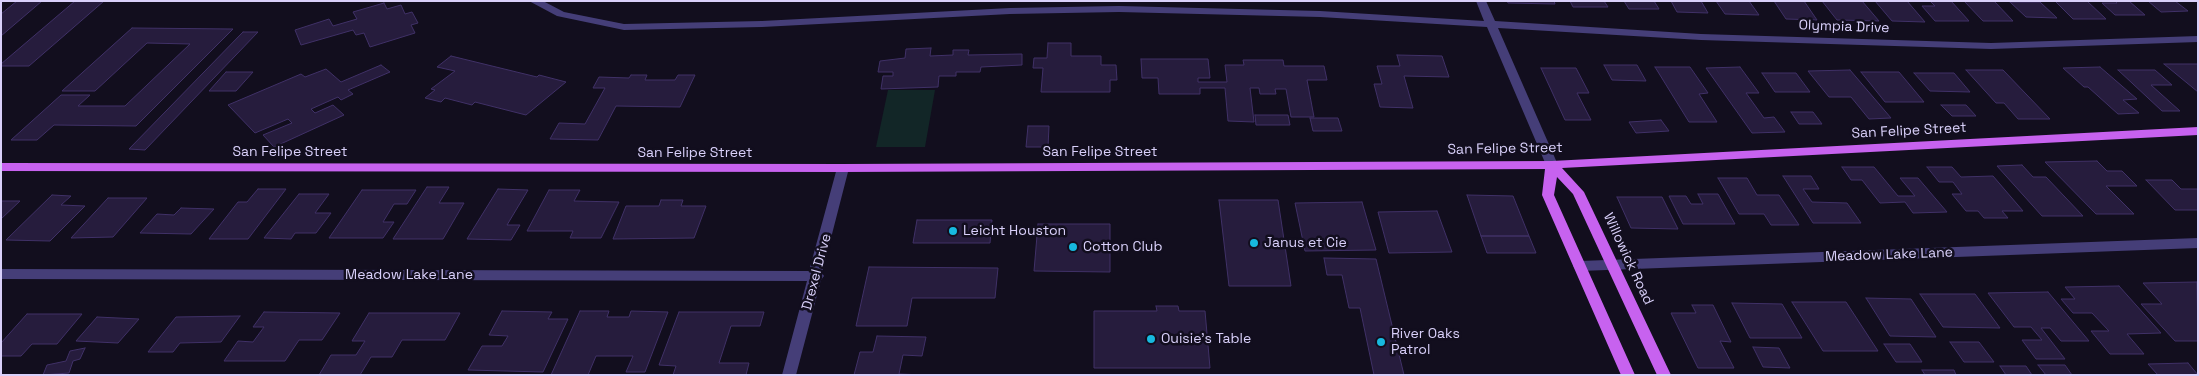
<!DOCTYPE html>
<html>
<head>
<meta charset="utf-8">
<style>
  body { margin:0 }
  #map { position:relative; width:2199px; height:376px; overflow:hidden; background:#120e1e; font-family:"Space Grotesk",sans-serif }
  canvas { display:block }
  .frame { position:absolute; inset:0; border:2px solid #d9d0fa; pointer-events:none }
</style>
</head>
<body>
<div id="map">
<canvas width="2199" height="376"></canvas>
<div class="frame"></div>
</div>
<script>
const ctx = document.querySelector('canvas').getContext('2d');
ctx.lineJoin = 'round';
function paint(path, color) {
  ctx.fillStyle = color;
  ctx.fill(path, 'evenodd');
}
function toPath(rows) {
  const path = new Path2D();
  for (const r of rows) {
    path.moveTo(r[0], r[1]);
    for (let i = 2; i < r.length; i += 2) path.lineTo(r[i], r[i + 1]);
  }
  return path;
}
function strokePath(path, color, width, dash) {
  ctx.strokeStyle = color;
  ctx.lineWidth = width;
  ctx.lineCap = dash ? 'butt' : 'round';
  ctx.setLineDash(dash || []);
  ctx.stroke(path);
}
function drawText(font, color, halo, rows, align = 'center') {
  ctx.font = font + ' "Space Grotesk",sans-serif';
  ctx.lineWidth = 5;
  ctx.setLineDash([]);
  ctx.textBaseline = 'middle';
  ctx.strokeStyle = halo;
  ctx.fillStyle = color;
  for (const [text, x, y, turn = 0] of rows) {
    ctx.save();
    ctx.translate(x, y);
    ctx.rotate((+turn || 0) * Math.PI / 180);
    ctx.textAlign = isNaN(turn) ? turn : align;
    if (halo) ctx.strokeText(text, 0, 0);
    ctx.fillText(text, 0, 0);
    ctx.restore();
  }
}
paint(toPath([
  [888,90,935,90,925,147,876,147]
]), '#122627');
const building = toPath([
  [17,1,42,1,1,36,1,14,17,1],
  [75,1,104,1,29,66,1,66,1,64,75,1],
  [1507,1,1554,1,1555,4,1508,3,1507,1],
  [1570,1,1604,1,1608,7,1573,7,1570,1],
  [1624,1,1654,1,1659,9,1629,9,1624,1],
  [1671,1,1701,1,1708,13,1677,12,1671,1],
  [1716,1,1749,1,1759,15,1725,14,1716,1],
  [1774,1,1804,1,1817,20,1786,19,1774,1],
  [1822,1,1862,1,1879,21,1837,20,1822,1],
  [1875,1,1907,1,1925,22,1892,21,1875,1],
  [1930,1,1951,1,1969,21,1935,21,1922,6,1935,6,1930,1],
  [1964,1,1994,1,2013,21,1983,21,1964,1],
  [2055,1,2087,1,2106,19,2073,19,2055,1],
  [2115,1,2129,1,2145,15,2115,15,2102,3,2117,3,2115,1],
  [2148,1,2175,1,2188,11,2161,12,2148,1],
  [2010,2,2040,2,2057,18,2026,17,2010,2],
  [384,3,387,9,401,5,405,14,412,12,418,23,411,25,415,33,370,47,364,33,356,35,353,30,301,45,295,30,329,19,333,26,357,19,353,12,384,3],
  [132,28,233,29,136,126,54,125,37,140,11,140,61,95,90,95,78,106,125,106,190,44,147,43,95,91,62,91,132,28],
  [243,32,258,32,145,150,129,149,243,32],
  [1048,43,1071,43,1071,56,1101,56,1101,65,1116,65,1117,80,1110,80,1110,92,1041,92,1043,68,1033,68,1034,58,1047,58,1048,43],
  [931,48,930,56,953,55,953,50,969,50,968,55,1022,54,1022,65,981,67,980,72,956,72,956,76,939,76,938,87,881,89,883,76,893,76,893,72,878,72,880,61,905,58,906,49,931,48],
  [1397,55,1442,56,1449,77,1404,76,1413,108,1380,107,1374,84,1382,84,1377,66,1400,66,1397,55],
  [451,56,537,77,539,75,566,82,526,115,475,102,472,105,445,98,441,102,425,98,435,90,431,89,455,71,437,67,451,56],
  [1141,59,1208,59,1210,78,1198,78,1198,82,1227,82,1225,65,1244,65,1243,60,1283,60,1284,66,1324,66,1327,80,1307,80,1314,117,1291,117,1286,89,1275,89,1276,94,1260,94,1259,88,1250,88,1254,122,1228,121,1225,88,1200,88,1200,94,1159,94,1158,78,1142,78,1141,59],
  [2164,64,2198,64,2198,92,2164,64],
  [381,65,390,72,348,90,353,94,341,100,338,97,311,109,315,113,333,105,344,115,274,147,263,135,292,123,288,119,255,133,228,105,301,74,305,77,326,69,341,82,381,65],
  [1604,65,1637,65,1646,81,1612,80,1604,65],
  [1655,67,1690,67,1708,93,1699,94,1717,122,1689,122,1655,67],
  [1740,67,1759,93,1746,93,1764,118,1774,117,1785,132,1752,133,1706,68,1740,67],
  [2100,67,2137,99,2123,100,2139,113,2118,114,2088,87,2084,87,2063,68,2100,67],
  [1541,68,1576,68,1589,93,1577,93,1591,120,1565,120,1541,68],
  [1850,70,1891,118,1869,119,1851,97,1829,97,1808,71,1850,70],
  [1966,70,2003,70,2050,119,2018,119,2004,103,1996,103,1966,70],
  [2118,70,2155,70,2172,85,2151,85,2180,111,2162,111,2118,70],
  [226,72,253,72,236,91,209,91,226,72],
  [1861,72,1899,72,1924,102,1885,102,1861,72],
  [1762,73,1796,73,1810,92,1775,92,1762,73],
  [1914,73,1954,73,1970,92,1930,91,1914,73],
  [631,75,647,75,645,80,675,80,678,75,695,75,680,107,616,106,598,140,550,139,559,123,585,124,605,88,593,88,599,77,629,78,631,75],
  [1941,105,1966,105,1976,116,1952,116,1941,105],
  [1791,112,1813,112,1822,124,1799,124,1791,112],
  [1255,115,1288,115,1290,125,1256,125,1255,115],
  [1310,118,1338,118,1342,131,1313,131,1310,118],
  [1661,120,1669,131,1636,133,1629,122,1661,120],
  [1028,126,1049,126,1048,147,1026,147,1028,126],
  [2097,161,2107,171,2122,171,2137,186,2106,186,2134,214,2096,214,2045,162,2097,161],
  [2022,165,2033,177,2046,177,2083,216,2042,216,1997,166,2022,165],
  [1842,167,1874,167,1898,196,1915,196,1900,178,1918,178,1947,212,1913,213,1905,202,1880,203,1862,180,1851,180,1842,167],
  [1927,167,1952,167,1961,177,1993,176,2023,211,2002,211,2008,218,1984,218,1978,211,1966,211,1952,194,1962,194,1953,182,1939,182,1927,167],
  [1783,176,1811,176,1819,189,1803,189,1812,202,1847,203,1861,223,1813,223,1783,176],
  [1718,178,1747,178,1757,195,1779,195,1799,225,1771,225,1764,214,1739,214,1718,178],
  [2146,180,2172,180,2181,189,2198,189,2198,210,2175,210,2146,180],
  [427,187,449,187,439,203,464,203,443,239,393,239,427,187],
  [258,189,286,189,248,239,209,239,238,202,247,202,258,189],
  [498,189,528,190,507,225,520,225,511,240,467,239,498,189],
  [362,190,416,190,407,204,394,204,383,222,394,222,383,238,329,238,362,190],
  [549,190,580,190,574,201,619,202,601,238,570,238,573,231,527,231,549,190],
  [299,194,329,194,315,213,331,213,316,233,295,233,291,239,264,238,299,194],
  [1698,194,1718,194,1735,224,1683,224,1669,196,1686,196,1691,204,1703,204,1698,194],
  [52,195,71,196,61,205,85,206,50,241,6,240,52,195],
  [1467,195,1513,196,1529,236,1481,236,1467,195],
  [1617,197,1662,197,1678,229,1631,228,1617,197],
  [108,198,147,198,113,237,71,238,108,198],
  [661,200,683,200,681,206,706,206,694,238,613,239,626,206,659,206,661,200],
  [1219,200,1278,200,1291,286,1229,286,1219,200],
  [1,201,20,201,1,219,1,201],
  [1362,202,1376,250,1305,251,1295,203,1362,202],
  [181,208,214,209,191,234,140,233,157,214,174,215,181,208],
  [1437,211,1452,252,1389,253,1378,212,1437,211],
  [917,220,992,220,990,243,913,243,917,220],
  [1038,224,1110,224,1110,272,1034,271,1038,224],
  [1481,236,1529,236,1536,253,1487,253,1481,236],
  [1324,258,1376,259,1404,375,1374,375,1360,308,1349,308,1342,275,1327,275,1324,258],
  [869,267,998,268,995,298,912,298,907,326,856,326,869,267],
  [2197,282,2198,341,2175,341,2141,304,2162,304,2143,283,2197,282],
  [2119,286,2161,333,2127,334,2144,354,2110,354,2091,331,2109,331,2092,313,2073,313,2061,299,2075,299,2065,287,2119,286],
  [2048,292,2089,341,2061,341,2050,328,2041,328,2065,359,2036,359,2022,340,2042,340,2031,327,2014,327,1988,293,2048,292],
  [1920,294,1975,294,2000,328,1943,327,1920,294],
  [1866,298,1911,299,1936,337,1890,336,1866,298],
  [1792,302,1846,302,1878,351,1823,351,1792,302],
  [1732,303,1782,304,1802,338,1750,338,1732,303],
  [1692,305,1713,305,1731,342,1720,341,1734,368,1698,368,1671,313,1696,313,1692,305],
  [1156,306,1178,306,1179,311,1205,311,1210,368,1094,368,1094,311,1157,311,1156,306],
  [502,311,552,312,548,319,568,319,543,372,468,370,482,346,502,346,508,336,489,335,502,311],
  [580,311,609,311,607,317,629,317,631,311,668,312,645,372,626,372,633,356,596,356,588,375,551,375,580,311],
  [264,312,340,313,322,340,299,340,285,361,224,361,238,341,253,342,264,327,253,327,264,312],
  [679,312,764,312,760,326,731,326,719,363,749,363,746,375,673,375,676,366,659,365,679,312],
  [369,313,460,313,445,340,402,340,392,357,371,357,360,375,319,375,331,355,356,355,365,341,352,341,369,313],
  [27,314,82,314,57,344,32,344,21,356,1,356,1,343,27,314],
  [240,316,221,342,180,343,173,352,148,352,176,317,240,316],
  [97,317,139,319,118,343,76,341,97,317],
  [877,336,926,337,922,356,903,355,899,374,925,375,854,375,860,352,873,352,877,336],
  [1950,342,1979,342,1994,362,1964,362,1950,342],
  [1884,344,1910,344,1922,362,1896,362,1884,344],
  [1753,347,1779,348,1790,368,1763,367,1753,347],
  [85,348,80,359,73,361,69,373,43,375,47,365,66,361,70,351,85,348],
  [2188,363,2198,375,2158,375,2148,364,2188,363],
  [2038,365,2065,365,2072,375,2046,375,2038,365],
  [2000,366,2026,366,2032,375,2006,375,2000,366],
  [1922,370,1954,370,1956,375,1925,375,1922,370]
]);
paint(building, '#261c3d');
strokePath(building, '#403167', 1);
paint(toPath([
  [529,1,543,1,564,12,624,24,762,21,1010,8,1119,6,1320,11,1484,21,1476,1,1486,1,1495,21,1701,34,1991,43,2198,36,2198,42,1991,49,1701,40,1498,28,1558,165,1552,169,1546,165,1487,27,1320,17,1119,12,1010,14,762,27,624,30,557,16,529,1],
  [843,164,849,168,822,273,824,276,821,280,796,375,782,375,807,281,1,279,1,269,809,271,837,168,843,164],
  [2198,238,2198,248,1580,271,1575,269,1573,266,1575,263,1580,261,2198,238]
]), '#453e78');
paint(toPath([
  [2198,127,2198,135,1562,168,1584,192,1671,375,1657,375,1573,194,1557,177,1554,195,1635,375,1621,375,1542,195,1545,169,843,172,1,171,1,163,843,164,1552,161,2198,127]
]), '#c762ef');
for (const [x, y, r, color] of [
  [953,231,5,"#17b9df"],
  [1254,243,5,"#17b9df"],
  [1073,247,5,"#17b9df"],
  [1151,339,5,"#17b9df"],
  [1381,342,5,"#17b9df"]
]) {
  const dot = new Path2D();
  dot.arc(x, y, r, 0, 2 * Math.PI);
  ctx.fillStyle = color;
  ctx.fill(dot);
  strokePath(dot, '#120e1e', 2);
}
drawText('14px', '#d9d0fa', '#120e1e', [
  ["Olympia Drive",1844,27,2],
  ["San Felipe Street",1909,131,-3],
  ["San Felipe Street",1505,149,-1],
  ["San Felipe Street",290,152],
  ["San Felipe Street",1100,152],
  ["San Felipe Street",695,153],
  ["Meadow Lake Lane",1889,255,-2],
  ["Willowick Road",1628,259,65],
  ["Drexel Drive",817,272,-75],
  ["Meadow Lake Lane",409,275]
]);
drawText('14px', '#d9d0fa', '#120e1e', [
  ["Leicht Houston",963,231],
  ["Janus et Cie",1264,243],
  ["Cotton Club",1083,247],
  ["River Oaks",1391,334],
  ["Patrol",1391,350],
  ["Ouisie's Table",1161,339]
], 'left');
</script>
</body>
</html>
